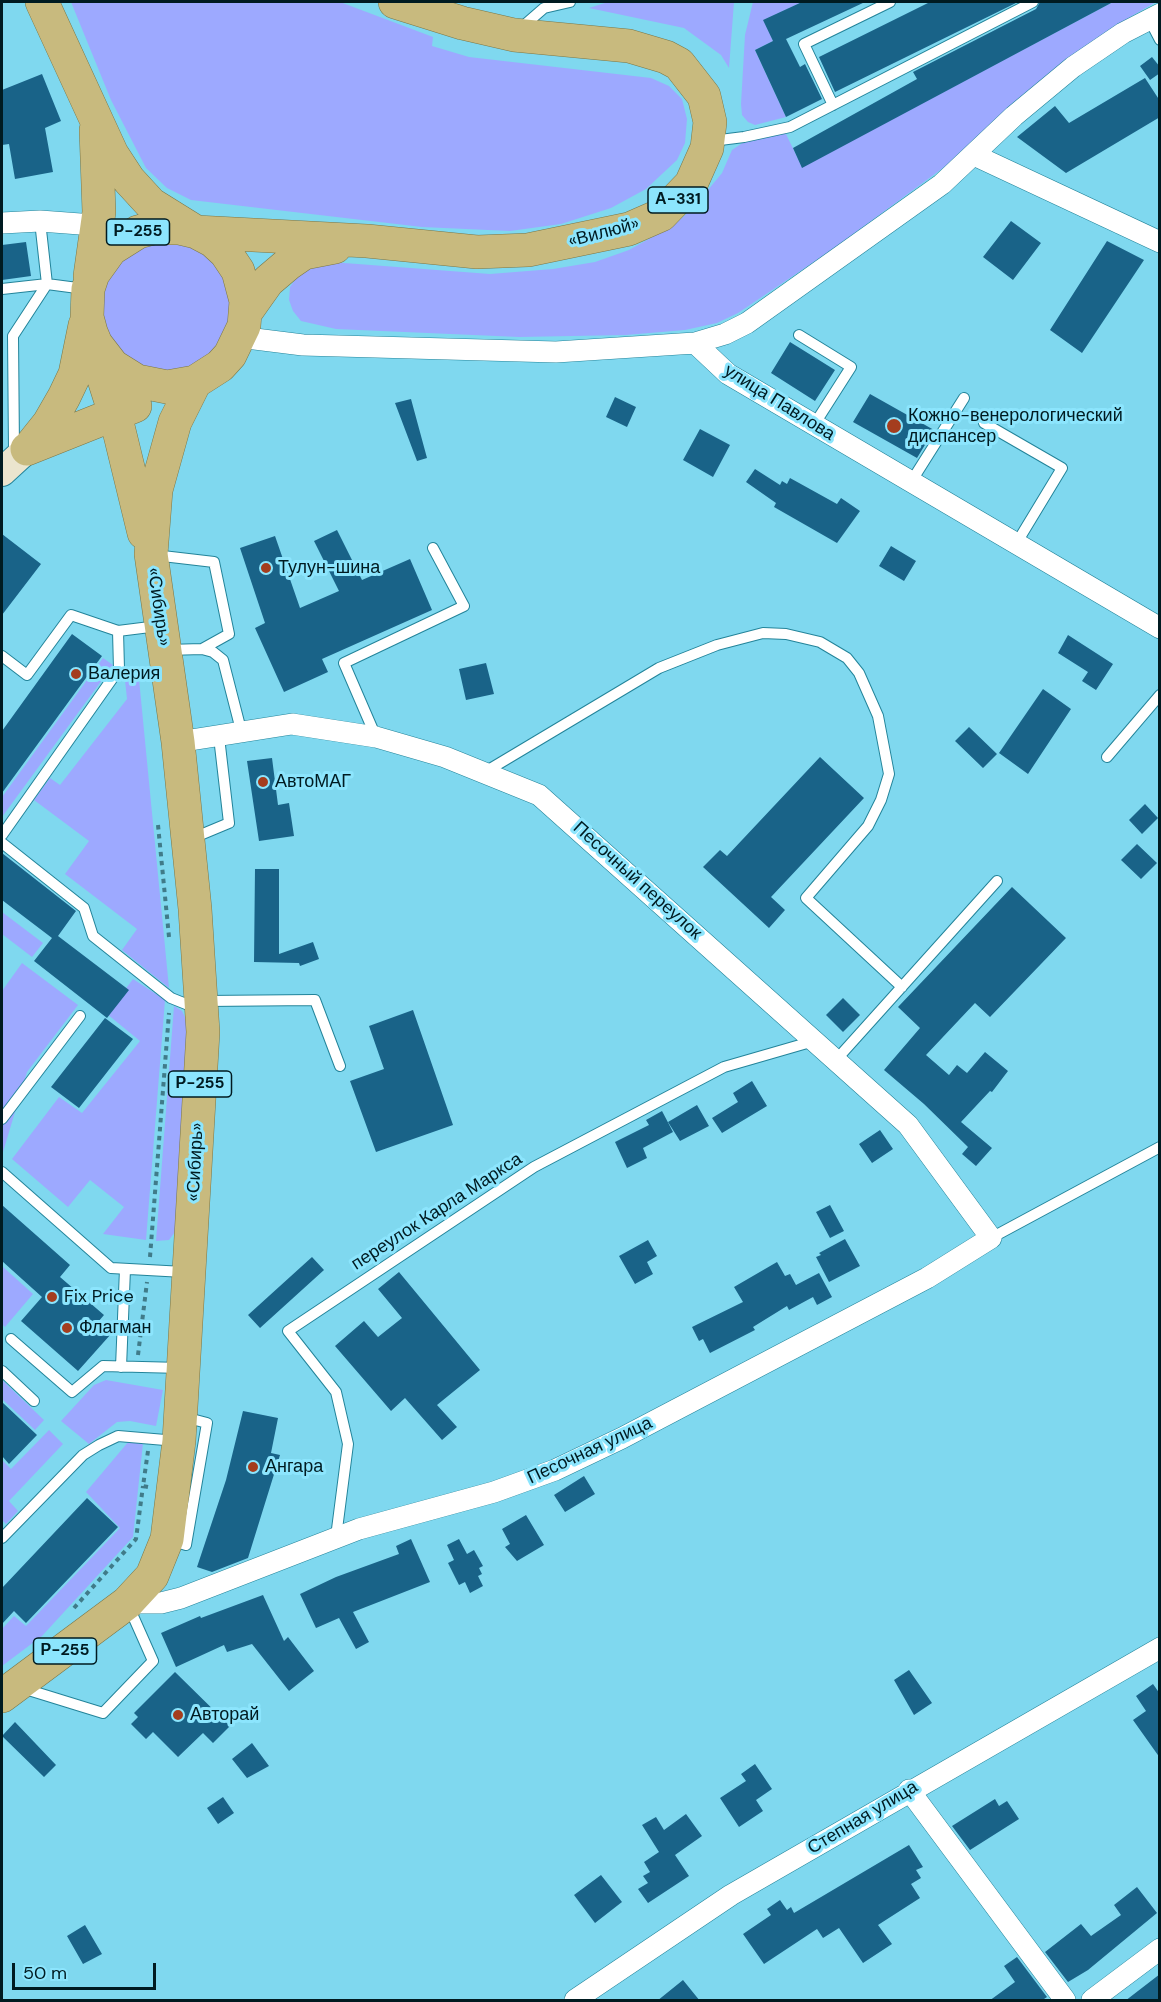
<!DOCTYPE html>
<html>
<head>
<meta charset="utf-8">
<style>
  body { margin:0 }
  #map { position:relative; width:1161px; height:2002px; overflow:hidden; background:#7fd8ef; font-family:"DM Sans",sans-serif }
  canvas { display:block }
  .frame { position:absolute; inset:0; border:3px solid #001b21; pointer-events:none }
  .scale { position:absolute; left:12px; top:1963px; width:144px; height:27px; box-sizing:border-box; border:3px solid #001b21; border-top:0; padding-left:8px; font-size:18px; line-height:21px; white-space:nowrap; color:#001b21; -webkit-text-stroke:4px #8ce5fd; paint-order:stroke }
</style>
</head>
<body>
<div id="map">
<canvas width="1161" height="2002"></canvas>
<div class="frame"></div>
<div class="scale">50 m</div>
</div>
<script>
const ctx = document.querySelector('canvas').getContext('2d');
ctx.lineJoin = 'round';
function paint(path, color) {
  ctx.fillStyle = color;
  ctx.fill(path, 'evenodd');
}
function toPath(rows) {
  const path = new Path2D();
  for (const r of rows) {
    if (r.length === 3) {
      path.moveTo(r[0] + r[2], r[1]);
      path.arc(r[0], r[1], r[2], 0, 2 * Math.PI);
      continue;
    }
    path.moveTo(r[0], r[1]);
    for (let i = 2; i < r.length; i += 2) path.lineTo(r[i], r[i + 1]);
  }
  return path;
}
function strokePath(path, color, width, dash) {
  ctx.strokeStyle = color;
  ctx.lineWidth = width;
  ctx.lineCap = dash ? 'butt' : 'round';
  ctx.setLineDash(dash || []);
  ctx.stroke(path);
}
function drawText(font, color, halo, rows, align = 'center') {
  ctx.font = font + ' "DM Sans",sans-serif';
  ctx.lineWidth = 6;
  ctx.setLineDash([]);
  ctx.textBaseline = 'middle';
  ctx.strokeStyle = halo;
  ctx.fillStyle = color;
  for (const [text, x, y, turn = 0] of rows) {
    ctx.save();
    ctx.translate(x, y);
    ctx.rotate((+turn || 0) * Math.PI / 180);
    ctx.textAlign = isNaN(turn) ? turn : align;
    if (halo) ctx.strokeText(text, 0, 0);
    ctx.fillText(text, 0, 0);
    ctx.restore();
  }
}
paint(toPath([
  [71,2,340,2,433,37,432,46,469,57,651,78,669,86,682,99,687,119,685,143,677,160,646,189,611,208,561,224,510,231,422,227,191,200,167,188,146,168,111,100],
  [608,2,734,2,729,68,721,55,684,28,589,8],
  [753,2,802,2,764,20,773,41,755,50,786,117,755,125,748,122,742,115,741,104,745,35],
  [1113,2,1156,2,1130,17,985,137,833,249,738,313,717,323,685,330,626,335,519,337,336,329,301,321,293,311,289,300,290,287,299,274,314,265,331,262,490,274,553,269,595,262,629,250,674,225,693,208,722,173,732,150,744,142,785,132,802,167],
  [167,307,65],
  [103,658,113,665,2,817,2,797],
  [139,679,169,988,122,950,137,929,65,874,89,841,34,800,50,778,60,785,127,699,125,680],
  [2,912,43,943,32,957,2,934],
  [22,963,78,1005,27,1072,3,1152,2,991],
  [133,979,165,1000,146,1240,103,1234,124,1207,90,1180,68,1207,12,1159,59,1097,82,1113,140,1041,107,1014],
  [174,1006,182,1011,187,1021,178,1228,169,1240,156,1241],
  [2,1266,33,1294,5,1327,2,1324],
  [2,1380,44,1420,35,1430,2,1399],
  [106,1380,163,1390,156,1426,130,1421,117,1422,89,1444,61,1421,94,1385],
  [49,1430,63,1444,9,1501,18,1511,6,1524,2,1520,2,1460,11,1469],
  [129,1441,143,1443,133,1537,42,1636,2,1666,2,1629,14,1616,26,1626,120,1528,86,1492]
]), '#9da9ff');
paint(toPath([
  [802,2,865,2,786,39,800,67,805,64,822,99,786,117,755,50,773,41,763,20],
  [930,2,1018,2,835,92,819,57],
  [1040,2,1113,2,802,168,793,148,917,79,913,72,1036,9],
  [1152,57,1160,67,1160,73,1150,80,1140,66],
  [42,74,61,121,45,128,53,172,15,179,9,144,2,145,2,90],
  [1145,78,1160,101,1160,117,1066,173,1017,137,1055,106,1069,123],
  [1011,221,1041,243,1013,280,983,257],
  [1107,241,1144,260,1082,353,1050,330],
  [26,242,31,276,2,280,2,245],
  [790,342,835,370,815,401,771,373],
  [870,394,934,430,917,458,853,422],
  [615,397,636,407,627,427,606,417],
  [411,399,427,458,417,461,395,403],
  [700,429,730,445,713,477,683,460],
  [755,469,780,485,782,481,787,484,790,478,837,504,841,498,860,511,837,543,774,507,776,503,746,482],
  [337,530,362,580,410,559,432,610,322,659,328,672,284,692,255,628,265,623,240,548,275,536,300,608,339,591,314,541],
  [2,534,41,564,2,615],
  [891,546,916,561,904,581,879,566],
  [72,634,102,656,2,793,2,731],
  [1068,635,1113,664,1096,690,1082,681,1088,672,1058,653],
  [486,663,494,694,466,700,459,669],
  [1043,689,1071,709,1028,774,999,753],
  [969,727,997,754,983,768,955,741],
  [820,757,864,798,771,897,785,910,769,928,703,867,720,850,727,856],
  [272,758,278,805,289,803,294,836,259,841,247,761],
  [1145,804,1158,818,1142,834,1129,820],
  [1137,844,1157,863,1141,879,1121,860],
  [2,853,76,911,58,936,129,990,107,1018,34,961,52,938,2,900],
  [255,869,279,869,279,954,313,942,319,959,300,966,299,963,254,962],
  [1012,887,1066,938,990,1017,975,1003,926,1055,949,1075,957,1065,967,1073,985,1052,1008,1071,992,1092,990,1091,961,1122,992,1148,976,1166,962,1154,968,1147,924,1104,884,1070,920,1028,898,1007],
  [843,998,860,1015,843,1032,826,1015],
  [413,1010,453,1125,376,1152,350,1081,384,1069,369,1026],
  [105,1018,133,1039,79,1108,51,1087],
  [752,1081,767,1106,722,1133,712,1118,738,1102,733,1093],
  [697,1105,709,1126,680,1141,668,1122],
  [662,1111,673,1132,643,1148,647,1158,627,1168,615,1142,649,1125,646,1120],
  [880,1130,893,1149,872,1163,859,1144],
  [2,1205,70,1265,60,1277,104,1315,98,1322,111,1334,78,1371,21,1321,42,1297,2,1261],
  [830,1205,844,1231,830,1238,816,1212],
  [845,1239,860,1266,829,1282,816,1257,821,1255,819,1253],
  [648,1240,657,1256,647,1262,653,1274,635,1284,619,1256],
  [312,1257,324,1270,260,1328,248,1315],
  [777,1262,785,1276,790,1274,796,1285,819,1273,832,1297,817,1305,813,1297,789,1310,787,1306,753,1327,755,1330,710,1353,703,1339,699,1341,692,1327,743,1302,734,1287],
  [399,1272,480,1370,437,1405,457,1427,442,1440,405,1398,391,1411,335,1346,364,1321,378,1337,402,1318,378,1289],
  [2,1402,37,1435,9,1464,2,1456],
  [243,1411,278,1418,271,1453,280,1455,248,1558,212,1572,197,1567,226,1480],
  [584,1476,595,1494,565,1512,554,1495],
  [87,1498,118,1527,26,1623,14,1611,2,1624,2,1588],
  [526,1515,544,1545,517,1561,505,1547,510,1544,502,1529],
  [411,1539,430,1582,353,1612,369,1642,356,1649,339,1618,316,1628,300,1594,336,1577,399,1554,396,1546],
  [459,1539,467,1554,474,1550,483,1566,479,1568,482,1574,478,1576,483,1586,470,1593,465,1582,459,1585,448,1563,454,1560,447,1545],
  [263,1595,284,1641,288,1637,314,1671,289,1691,252,1644,227,1652,224,1645,176,1667,161,1633,200,1616,201,1618],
  [909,1670,932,1703,914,1715,894,1680],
  [175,1672,230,1726,213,1743,203,1733,178,1757,153,1732,146,1739,131,1724,138,1717,134,1713],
  [1153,1684,1160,1694,1160,1758,1133,1720,1146,1711,1136,1696],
  [15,1722,56,1765,44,1777,2,1736],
  [252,1743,269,1766,247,1778,232,1759],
  [755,1764,772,1789,756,1800,763,1811,739,1827,720,1798,746,1781,741,1774],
  [223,1797,234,1813,218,1824,207,1808],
  [995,1799,999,1806,1007,1801,1019,1819,970,1850,952,1826],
  [686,1814,702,1836,675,1855,689,1876,648,1903,638,1889,648,1883,643,1876,650,1872,644,1862,659,1852,642,1825,656,1817,664,1830],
  [909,1845,923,1867,916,1870,921,1878,911,1884,920,1898,878,1925,892,1944,863,1963,839,1928,823,1938,817,1929,764,1964,743,1934,771,1915,767,1909,780,1900,787,1910,791,1907,794,1913],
  [601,1875,622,1902,595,1923,574,1895],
  [1137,1887,1157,1913,1088,1970,1068,1982,1045,1952,1081,1924,1091,1936,1121,1915,1114,1905],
  [85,1925,102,1954,83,1964,67,1936],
  [1017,1957,1047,1997,1041,2001,989,2001,1015,1982,1004,1966],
  [1160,1974,1160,2001,1125,2001],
  [683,1980,700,2001,657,2001]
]), '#196388');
const service = toPath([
  [1149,19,1160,40],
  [521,28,544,8,570,2],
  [833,105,804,44,890,2],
  [712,141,744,137,790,127,1033,2],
  [2,289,47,284,40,221],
  [799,335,851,367,814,425],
  [984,423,1062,468,1016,544],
  [14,451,13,336,47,284,85,289],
  [911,482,964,398],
  [154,555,214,562,229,634,202,649],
  [167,650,202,649,213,652,223,660,242,734],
  [2,656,27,675,71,615,118,631,158,626],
  [376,737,344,663,464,606,433,548],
  [1107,757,1160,695],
  [485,772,659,668,717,645,763,633,786,634,820,642,847,658,859,673,878,716,889,774,881,800,868,826,806,898,902,987],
  [2,835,119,669,118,631],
  [193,838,229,823,219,737],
  [2,843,84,908,93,936,171,998,196,1008],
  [205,1001,315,1000,340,1066],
  [836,1060,997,881],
  [2,1119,80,1016],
  [2,1172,111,1268,184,1272],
  [991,1238,1160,1147],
  [11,1339,72,1392,103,1366,181,1368],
  [121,1367,125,1269],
  [2,1371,34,1401],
  [336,1537,348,1444,336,1392,288,1331,534,1167,724,1067,814,1041],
  [2,1538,83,1455,99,1445,118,1436,177,1441],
  [170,1540,186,1545,207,1423,184,1417],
  [22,1688,103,1713,153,1661,129,1607]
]);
const minor = toPath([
  [974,155,1160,242],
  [2,223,40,221,107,226],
  [239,337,303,345,556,352,695,343,725,334,747,323,942,184,1014,116,1073,67,1123,33,1160,14],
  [695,343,728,374,1160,628],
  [127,1603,161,1603,181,1598,359,1529,494,1492,555,1470,622,1438,927,1278,991,1238,908,1125,539,795,445,757,376,737,292,724,178,742],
  [909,1790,1065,2000],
  [575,2000,731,1895,1160,1648],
  [1092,2000,1160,1949]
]);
const secondary = toPath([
  [2,472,27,449]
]);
const trunk = toPath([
  [42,2,112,154,129,180,151,204,196,232,367,241,477,252,528,250,629,229,661,215,691,184,707,148,710,122,704,96,679,64,666,57,629,46,514,35,462,23,395,2],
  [90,276,99,212,96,130],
  [246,312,268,281,288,264,304,253,335,247],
  [94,348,115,414,144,533],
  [29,448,49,423,64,397,75,374,85,325],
  [27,449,135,406],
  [2,1696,127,1603,152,1576,167,1539,179,1441,203,1032,195,909,178,742,151,554,156,490,175,422,195,382,220,366,230,355,244,326,246,301,238,271,226,253,213,241,196,232,179,228,153,228,138,232,111,249,93,274,88,289,87,317,91,332,96,344,113,366,137,381,167,387,195,382]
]);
strokePath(service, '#23849a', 12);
strokePath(minor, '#23849a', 22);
strokePath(secondary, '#23849a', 30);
strokePath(trunk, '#7a7748', 34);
strokePath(toPath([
  [158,825,169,937],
  [150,1257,169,1013],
  [138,1355,147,1282],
  [148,1487,143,1486,148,1451],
  [74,1608,136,1539,143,1486]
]), '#407b89', 4, [4.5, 4.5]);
strokePath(service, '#fff', 10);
strokePath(minor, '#fff', 21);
strokePath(secondary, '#ebe5ce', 28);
strokePath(trunk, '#c8ba7e', 33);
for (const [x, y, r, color] of [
  [894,426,8,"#a43d1e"],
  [266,568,6,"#a43d1e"],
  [76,674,6,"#a43d1e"],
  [263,782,6,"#a43d1e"],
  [52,1297,6,"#a43d1e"],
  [67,1328,6,"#a43d1e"],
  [253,1467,6,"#a43d1e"],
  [178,1715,6,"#a43d1e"]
]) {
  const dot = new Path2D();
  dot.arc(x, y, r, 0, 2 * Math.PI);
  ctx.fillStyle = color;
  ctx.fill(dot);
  strokePath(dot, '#8ce5fd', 2);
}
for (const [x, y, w] of [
  [678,200,60],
  [138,232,63],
  [200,1084,63],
  [65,1651,63]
]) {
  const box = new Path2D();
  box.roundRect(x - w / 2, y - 13, w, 26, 4.5);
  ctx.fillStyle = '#8ce5fd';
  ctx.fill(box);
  strokePath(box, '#001b21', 1.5);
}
drawText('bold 16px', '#001b21', null, [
  ["А-331",678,200],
  ["Р-255",138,232],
  ["Р-255",200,1084],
  ["Р-255",65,1651]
]);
drawText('18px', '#001b21', '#8ce5fd', [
  ["«Вилюй»",604,233,-15],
  ["улица Павлова",779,403,32],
  ["«Сибирь»",158,607,82],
  ["Песочный переулок",637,881,42],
  ["«Сибирь»",196,1162,-87],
  ["переулок Карла Маркса",437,1212,-33],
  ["Песочная улица",590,1451,-25],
  ["Степная улица",863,1818,-31]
]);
drawText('18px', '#001b21', '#8ce5fd', [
  ["Кожно-венерологический",908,416],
  ["диспансер",908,437],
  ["Тулун-шина",278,568],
  ["Валерия",88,674],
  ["АвтоМАГ",275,782],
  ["Fix Price",64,1297],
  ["Флагман",79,1328],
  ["Ангара",265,1467],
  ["Авторай",190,1715]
], 'left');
</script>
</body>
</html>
